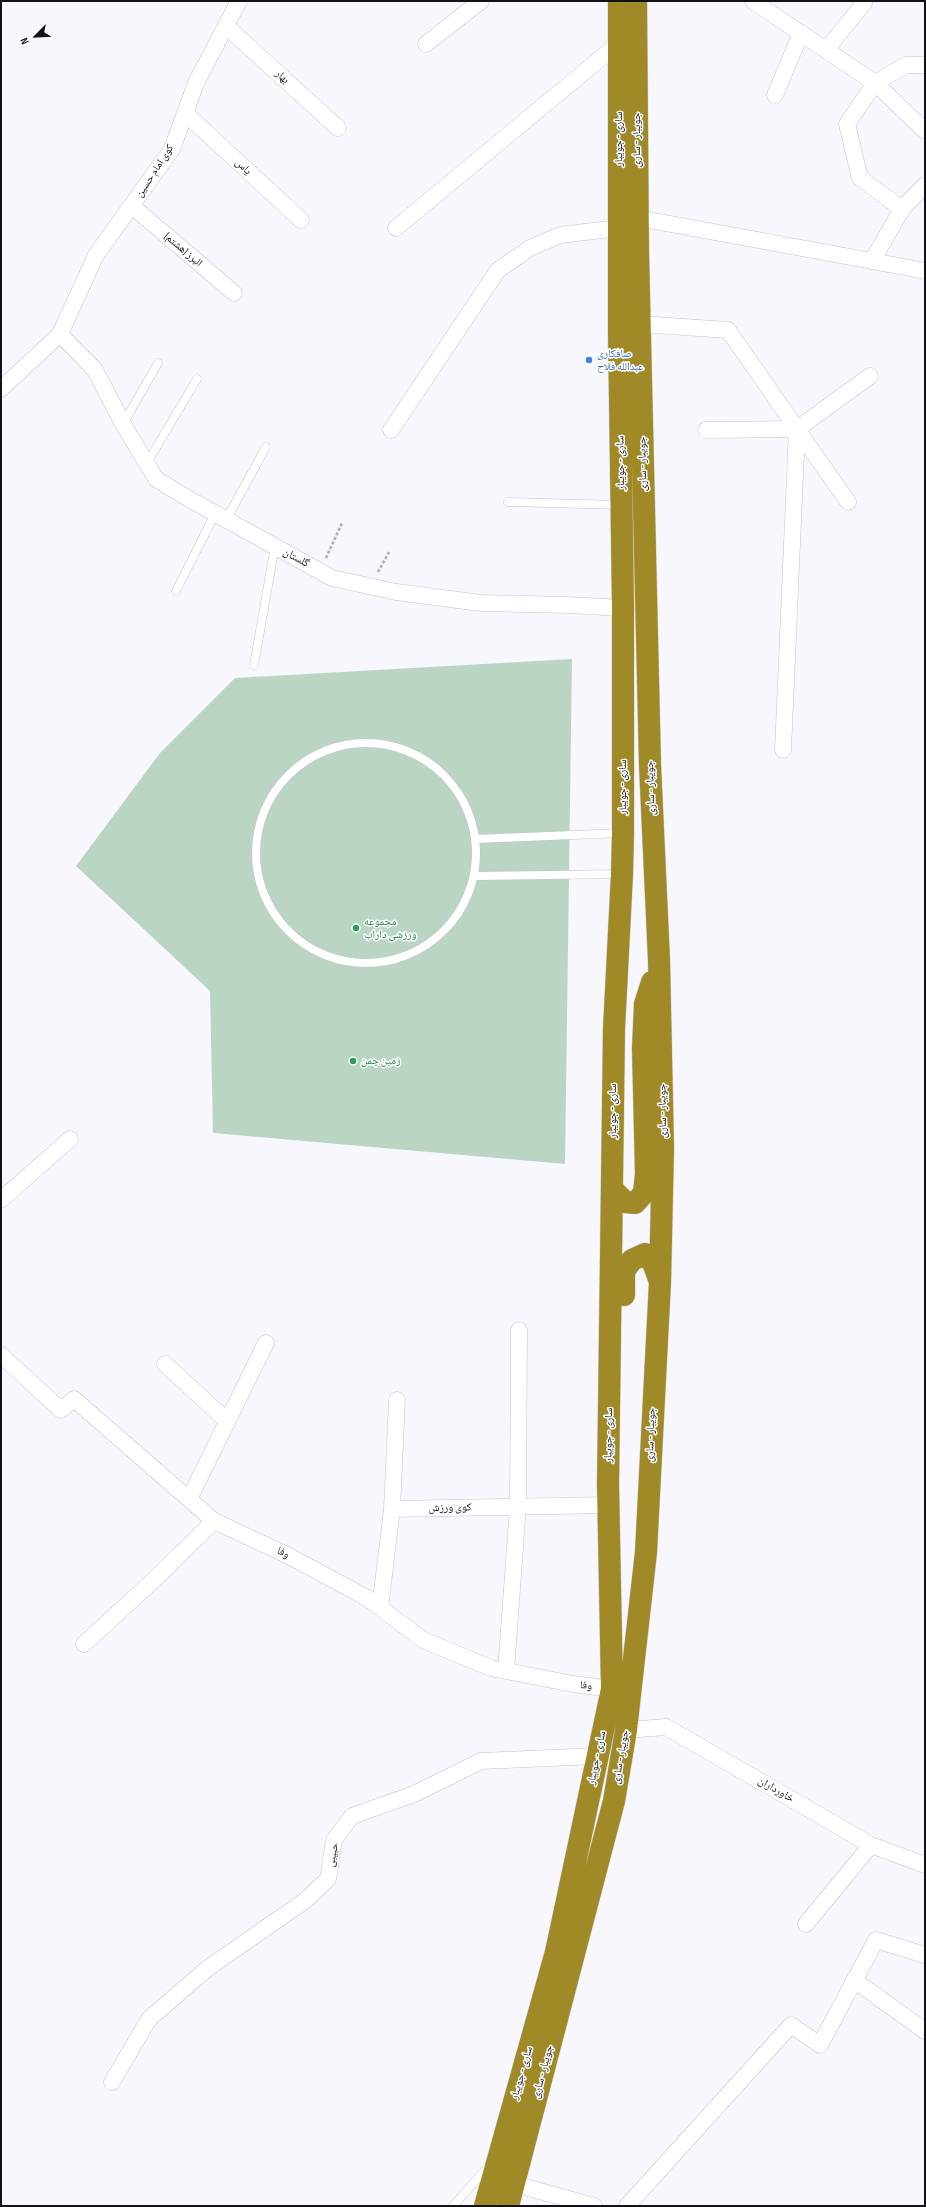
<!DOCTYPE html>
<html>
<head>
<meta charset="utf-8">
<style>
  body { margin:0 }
  #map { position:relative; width:926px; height:2207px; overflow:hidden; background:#f8f7fe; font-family:"Sofia Sans Condensed",sans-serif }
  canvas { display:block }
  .frame { position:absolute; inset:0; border:2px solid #121117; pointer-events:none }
  .north { position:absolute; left:16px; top:16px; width:40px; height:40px; -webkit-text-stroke:3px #fff; paint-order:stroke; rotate:246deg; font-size:11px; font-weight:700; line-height:16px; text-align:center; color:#121117 }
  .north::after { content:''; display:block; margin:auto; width:14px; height:18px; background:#121117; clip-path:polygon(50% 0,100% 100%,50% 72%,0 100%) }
</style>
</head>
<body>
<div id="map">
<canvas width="926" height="2207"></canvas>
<div class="frame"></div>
<div class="north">N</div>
</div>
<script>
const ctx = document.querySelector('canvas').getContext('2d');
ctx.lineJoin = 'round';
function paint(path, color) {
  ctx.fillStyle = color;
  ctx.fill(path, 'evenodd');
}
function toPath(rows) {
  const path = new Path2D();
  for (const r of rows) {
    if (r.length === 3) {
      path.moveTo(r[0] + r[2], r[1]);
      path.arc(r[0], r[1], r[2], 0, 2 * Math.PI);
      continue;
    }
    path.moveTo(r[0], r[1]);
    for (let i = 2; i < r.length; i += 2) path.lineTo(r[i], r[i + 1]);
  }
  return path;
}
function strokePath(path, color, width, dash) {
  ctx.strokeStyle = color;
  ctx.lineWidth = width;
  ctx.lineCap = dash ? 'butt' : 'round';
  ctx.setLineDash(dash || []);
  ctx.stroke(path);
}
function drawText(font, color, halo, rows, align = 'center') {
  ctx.font = font + ' "Sofia Sans Condensed","Noto Naskh Arabic",sans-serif';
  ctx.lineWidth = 3;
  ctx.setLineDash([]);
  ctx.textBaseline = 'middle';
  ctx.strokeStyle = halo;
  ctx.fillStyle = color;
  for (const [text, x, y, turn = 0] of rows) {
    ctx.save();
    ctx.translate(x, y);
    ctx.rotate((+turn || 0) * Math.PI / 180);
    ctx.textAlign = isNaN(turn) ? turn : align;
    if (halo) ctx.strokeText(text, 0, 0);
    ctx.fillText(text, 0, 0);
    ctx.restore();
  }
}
paint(toPath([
  [572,659,565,1164,213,1133,210,991,76,866,160,753,235,678]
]), '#bbd5c5');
const lane = toPath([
  [123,424,158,363],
  [147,463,197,379],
  [508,502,621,505],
  [226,520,266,447],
  [176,591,215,514],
  [254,665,275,546],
  [366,853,110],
  [476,839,622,833],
  [475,876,622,874],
  [453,2206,489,2166]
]);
const street = toPath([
  [753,1,875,83,925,131],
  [226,26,338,128],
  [426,44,481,1],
  [826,50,864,3],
  [775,95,801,33],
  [185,113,301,220],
  [132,206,234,293],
  [902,209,925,185],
  [638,218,872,261,902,209,860,178,847,124,875,83,906,65,925,65],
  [396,228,619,43],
  [872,261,925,271],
  [640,324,728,330,848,502],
  [60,334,95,370,123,424,156,479,189,499,332,578,396,592,481,603,568,605,623,608],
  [1,389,60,334,96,255,172,149,196,83,239,1],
  [391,430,498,270,530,248,560,235,619,228],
  [706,430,797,429,870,376],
  [783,750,797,429],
  [1,1200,70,1139],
  [1,1355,61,1410,74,1399,214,1521,289,1556,367,1598,423,1640,491,1668,573,1684,612,1689],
  [165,1364,227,1421],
  [189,1499,266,1343],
  [392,1509,397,1400],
  [380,1608,392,1509,609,1505],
  [84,1644,157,1577,214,1521],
  [506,1671,518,1506,519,1330],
  [626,1730,666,1727,871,1845,925,1865],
  [806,1924,871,1845],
  [854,1980,925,2031],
  [112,2082,149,2019,208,1968,306,1900,328,1879,334,1840,352,1816,414,1794,481,1761,597,1756],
  [514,2184,594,2206],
  [627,2206,791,2025,820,2045,876,1940,925,1955]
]);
const highway = toPath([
  [613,1190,625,1202,635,1203,644,1193,646,1174,643,1048,645,1004,652,982],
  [624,1295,624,1271,632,1260,645,1254,653,1263,659,1279],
  [485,2206,556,1952,612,1689,608,1485,614,1029,622,874,623,833,623,608,619,331,619,1],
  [508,2206,614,1801,626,1730,646,1552,660,1282,663,1148,659,960,650,765,638,252,636,1]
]);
strokePath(lane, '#c2c0d1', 9);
strokePath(street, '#c2c0d1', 17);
strokePath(highway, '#d4d4d5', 23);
strokePath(toPath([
  [326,558,342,523],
  [378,572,389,552]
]), '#aeadb3', 2.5, [3, 2]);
strokePath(lane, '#fff', 8);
strokePath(street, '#fff', 16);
strokePath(highway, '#a08927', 22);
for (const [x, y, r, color] of [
  [589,360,4,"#3f7fe0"],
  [356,928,4,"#2e9e5b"],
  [353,1061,4,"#2e9e5b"]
]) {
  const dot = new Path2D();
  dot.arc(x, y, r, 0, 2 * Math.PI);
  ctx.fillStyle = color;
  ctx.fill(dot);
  strokePath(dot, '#fff', 1.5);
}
drawText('11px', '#121117', '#fff', [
  ["بهار",282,77,42],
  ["ساری - جویبار",619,139,-90],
  ["جویبار - ساری",637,140,-90],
  ["یاس",243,167,43],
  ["کوی امام حسین",155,171,-57],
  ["البرز (هشتم)",183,250,40],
  ["ساری - جویبار",621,463,-91],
  ["جویبار - ساری",643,464,-91],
  ["گلستان",296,558,29],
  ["ساری - جویبار",623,787,-90],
  ["جویبار - ساری",651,788,-92],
  ["ساری - جویبار",613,1111,-90],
  ["جویبار - ساری",663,1111,-91],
  ["ساری - جویبار",609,1435,-89],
  ["جویبار - ساری",651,1435,-88],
  ["کوی ورزش",450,1508,-1],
  ["وفا",283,1553,26],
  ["وفا",586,1686,6],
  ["جویبار - ساری",621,1757,-80],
  ["ساری - جویبار",597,1758,-78],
  ["خاورداران",776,1790,30],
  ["حبیبی",333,1855,-79],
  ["جویبار - ساری",543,2072,-75],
  ["ساری - جویبار",522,2073,-74]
]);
drawText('11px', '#366cbe', '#fff', [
  ["صافکاری",597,354],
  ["عبدالله فلاح",597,367]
], 'left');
drawText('11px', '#27864d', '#fff', [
  ["مجموعه",364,922],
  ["ورزشی داراب",364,935],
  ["زمین چمن",361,1061]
], 'left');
</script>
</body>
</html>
